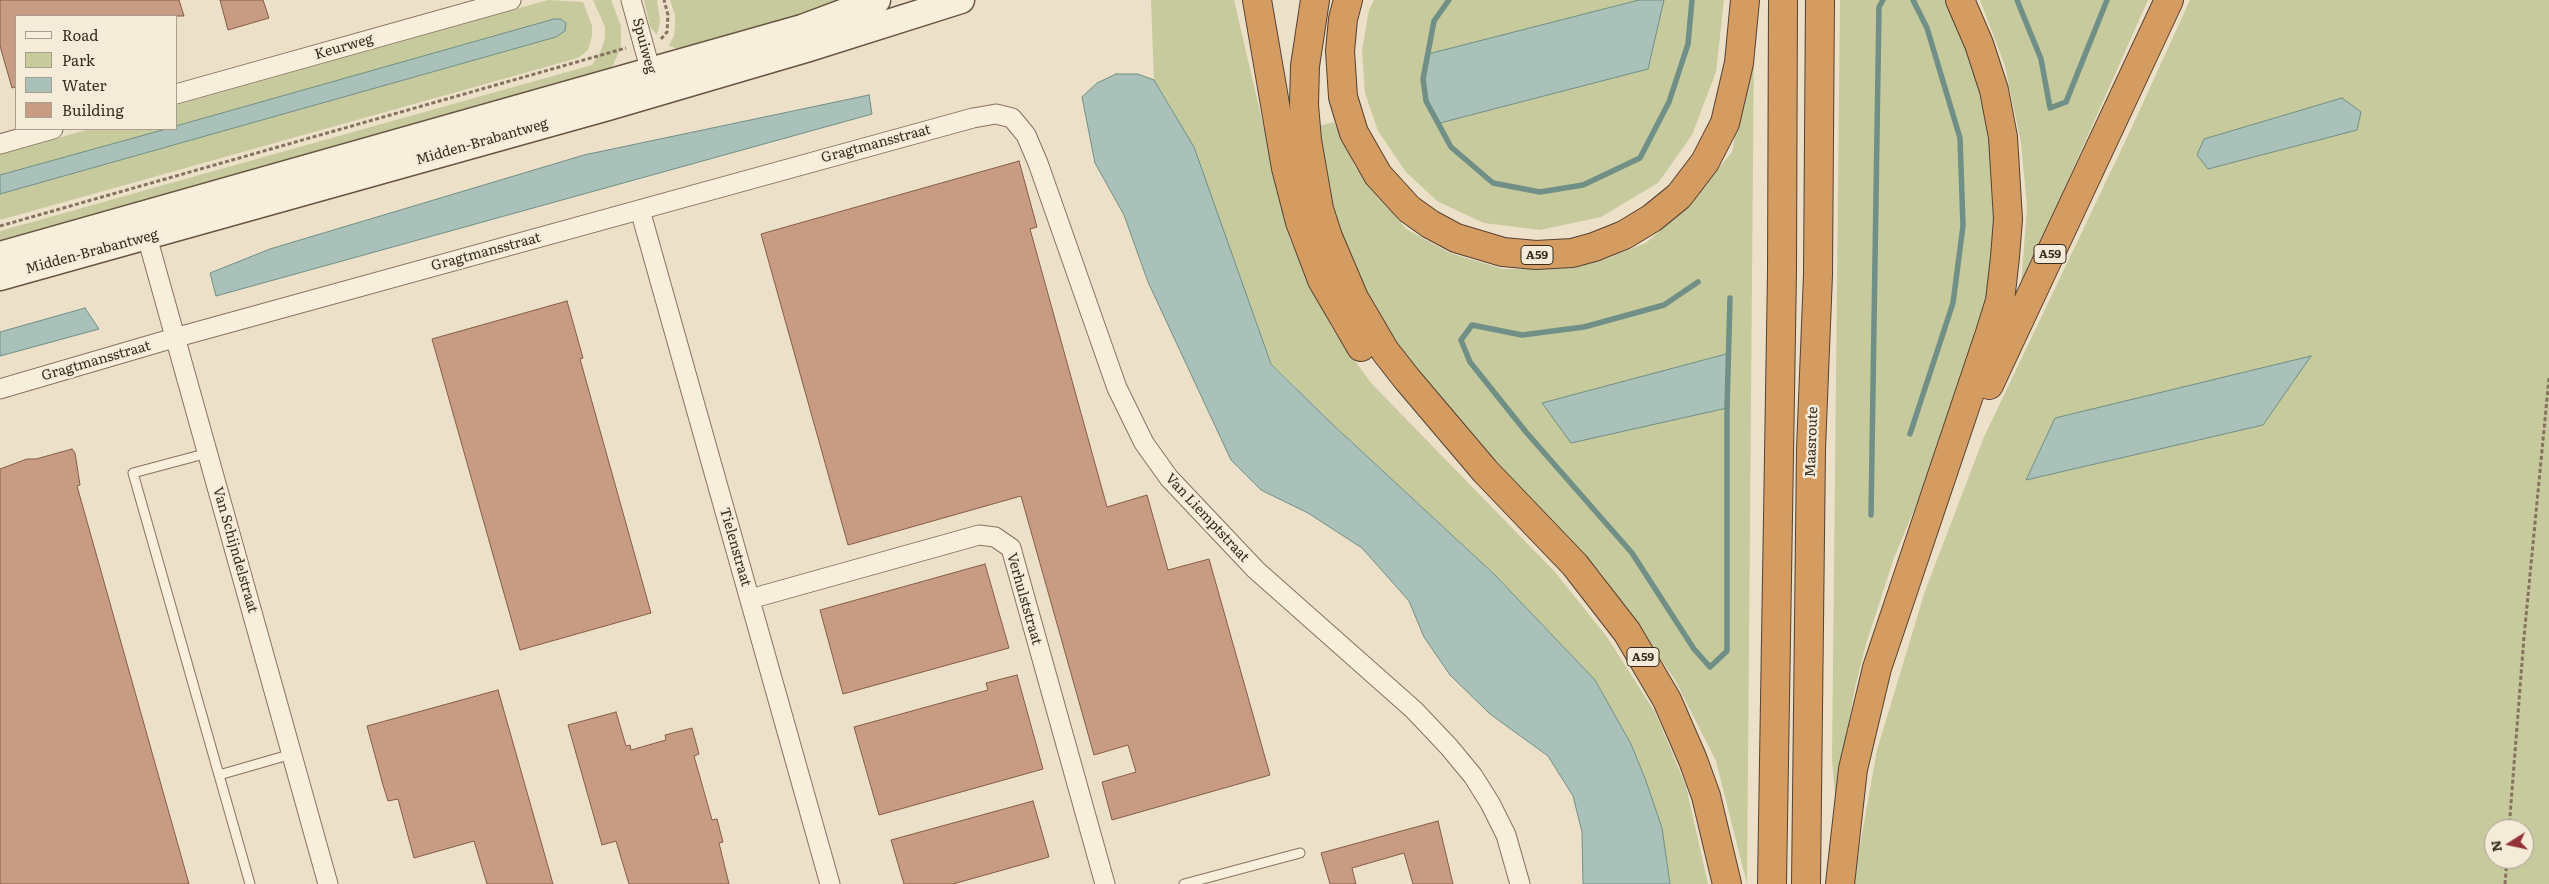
<!DOCTYPE html>
<html>
<head>
<meta charset="utf-8">
<style>
  body { margin:0 }
  #map { position:relative; width:2549px; height:884px; overflow:hidden; background:#ece0c9; font-family:Literata,serif }
  canvas { display:block }
  .legend { position:absolute; left:15px; top:15px; width:162px; height:115px; box-sizing:border-box; background:#f4ebd8; border:1px solid #a99f8f; margin:0; padding:6px 9px; list-style:none; font-size:15px; color:#392c21 }
  .legend li { display:flex; align-items:center; gap:10px; height:25px }
  .legend b { width:25px; border:1px solid #a99f8f }
  .north { position:absolute; left:2484px; top:819px; width:50px; height:50px; box-sizing:border-box; background:#f4ebd8; border:1px solid #a99f8f; border-radius:50%; rotate:260deg; font-size:14px; font-weight:700; line-height:20px; text-align:center; color:#392c21 }
  .north::after { content:''; display:block; margin:auto; width:18px; height:22px; background:#923338; clip-path:polygon(50% 0,100% 100%,50% 72%,0 100%) }
</style>
</head>
<body>
<div id="map">
<canvas width="2549" height="884"></canvas>
<ul class="legend">
<li><b style="height:6px;background:#f7eedc"></b>Road</li>
<li><b style="height:14px;background:#c7ca9d"></b>Park</li>
<li><b style="height:14px;background:#aac1b9"></b>Water</li>
<li><b style="height:14px;background:#c79c82"></b>Building</li>
</ul>
<div class="north">N</div>
</div>
<script>
const ctx = document.querySelector('canvas').getContext('2d');
ctx.lineJoin = 'round';
function paint(path, color) {
  ctx.fillStyle = color;
  ctx.fill(path, 'evenodd');
}
function toPath(rows) {
  const path = new Path2D();
  for (const r of rows) {
    path.moveTo(r[0], r[1]);
    for (let i = 2; i < r.length; i += 2) path.lineTo(r[i], r[i + 1]);
  }
  return path;
}
function strokePath(path, color, width, dash) {
  ctx.strokeStyle = color;
  ctx.lineWidth = width;
  ctx.lineCap = dash ? 'butt' : 'round';
  ctx.setLineDash(dash || []);
  ctx.stroke(path);
}
function drawText(font, color, halo, rows, align = 'center') {
  ctx.font = font + ' Literata,serif';
  ctx.lineWidth = 5;
  ctx.setLineDash([]);
  ctx.textBaseline = 'middle';
  ctx.strokeStyle = halo;
  ctx.fillStyle = color;
  for (const [text, x, y, turn = 0] of rows) {
    ctx.save();
    ctx.translate(x, y);
    ctx.rotate((+turn || 0) * Math.PI / 180);
    ctx.textAlign = isNaN(turn) ? turn : align;
    if (halo) ctx.strokeText(text, 0, 0);
    ctx.fillText(text, 0, 0);
    ctx.restore();
  }
}
paint(toPath([
  [548,0,583,2,592,26,592,36,588,50,578,58,0,220,0,194,556,37,561,19,176,126,176,105],
  [593,0,611,0,621,26,621,47,613,65,601,77,0,249,0,231,592,65,601,51,605,38,605,27],
  [644,0,657,0,660,21,657,35,650,27],
  [670,0,852,0,692,53,669,46,674,35,675,26,675,15],
  [1151,0,1234,0,1290,240,1333,330,1371,383,1555,572,1607,637,1655,712,1686,786,1708,884,1670,884,1662,828,1646,781,1631,744,1595,680,1494,574,1330,422,1271,363,1233,260,1172,109,1154,80],
  [1374,0,1724,0,1716,72,1692,135,1658,183,1601,217,1540,230,1484,223,1437,201,1406,172,1378,131,1365,93,1362,50,1369,10],
  [1840,0,1949,0,1989,113,1998,237,1987,313,1953,416,1894,558,1866,644,1855,688,1835,797,1832,758],
  [1980,0,2148,0,2021,286,2027,207,2021,143,2005,66],
  [2190,0,2549,0,2549,884,1853,884,1877,750,1925,591,1984,437,2132,127],
  [2494,829,2524,829,2524,859,2494,859],
  [1754,38,1747,884,1716,761,1675,680,1601,573,1436,397,1391,343,1338,241,1318,126,1334,122,1355,167,1406,229,1450,253,1503,269,1557,269,1606,259,1646,243,1684,210,1732,152],
  [90,129,166,129,0,175,0,154]
]), '#c7ca9d');
const water = toPath([
  [1639,0,1664,0,1648,69,1436,124,1426,101,1423,79,1428,54,1639,0],
  [554,19,561,19,566,23,565,31,556,37,0,194,0,175,166,129,176,129,176,126,554,19],
  [1116,74,1138,74,1154,80,1194,147,1271,364,1330,422,1494,574,1595,680,1631,744,1646,781,1662,828,1670,884,1583,884,1582,832,1573,796,1548,756,1490,714,1450,675,1424,637,1409,601,1362,548,1308,513,1261,490,1231,460,1148,282,1124,215,1095,163,1082,97,1097,83,1116,74],
  [869,95,872,114,216,296,210,273,270,249,584,155,869,95],
  [2342,98,2361,112,2357,130,2208,169,2197,155,2204,139,2342,98],
  [85,308,99,329,0,356,0,332,85,308],
  [1730,353,1727,408,1571,443,1542,403,1730,353],
  [2311,356,2263,425,2026,480,2055,418,2311,356]
]);
paint(water, '#aac1b9');
strokePath(water, '#708f86', 1);
strokePath(toPath([
  [1449,0,1434,21,1423,79,1426,101,1451,147,1493,183,1540,192,1583,185,1640,158,1669,102,1688,44,1692,0],
  [2017,0,2041,59,2050,108,2066,102,2107,0],
  [1698,282,1664,305,1584,327,1522,335,1472,325,1461,340,1470,362,1526,432,1632,553,1694,649,1710,667,1727,651,1727,408,1730,298],
  [1910,434,1953,303,1963,226,1960,138,1927,28,1913,0],
  [1871,515,1879,7,1883,0]
]), '#708f86', 5.5);
const building = toPath([
  [0,0,179,0,184,16,16,16,16,87,12,88,0,46,0,0],
  [220,0,263,0,269,18,228,30,220,0],
  [1019,161,1037,227,1030,229,1107,507,1147,495,1168,570,1209,559,1270,775,1112,820,1102,782,1136,772,1128,745,1094,755,1021,496,848,545,761,234,1019,161],
  [567,301,583,358,580,359,651,613,520,650,432,339,567,301],
  [72,449,75,453,80,485,77,486,189,884,0,884,0,469,27,459,36,459,72,449],
  [985,564,1009,648,843,694,820,610,985,564],
  [1017,675,1043,769,879,815,854,727,988,690,986,683,1017,675],
  [498,690,553,884,487,884,474,841,414,858,398,799,388,801,383,785,367,726,498,690],
  [616,712,626,746,630,745,631,750,666,740,665,735,692,728,699,754,694,756,712,820,717,819,723,842,719,843,729,884,629,884,616,841,602,845,568,725,616,712],
  [1033,801,1049,857,953,884,904,884,891,840,1033,801],
  [1438,821,1453,884,1413,884,1404,853,1352,868,1356,884,1330,884,1321,853,1438,821]
]);
paint(building, '#c79c82');
strokePath(building, '#855c46', 1);
const lane = toPath([
  [208,453,133,473,219,775],
  [250,884,219,775,292,754],
  [1184,884,1300,853]
]);
const street = toPath([
  [631,0,654,83],
  [176,94,511,0],
  [0,144,53,129],
  [640,210,830,884],
  [144,226,328,884],
  [0,389,174,338,973,118,996,114,1012,118,1026,135,1038,163,1117,388,1144,443,1169,478,1256,570,1414,710,1449,747,1473,776,1490,803,1506,835,1520,884],
  [750,599,979,535,995,537,1011,548,1105,884]
]);
const secondary = toPath([
  [0,255,802,28,877,0],
  [0,277,608,107,809,48,961,0]
]);
const highway = toPath([
  [1257,0,1286,168,1300,222,1322,280,1361,347],
  [1315,0,1305,66,1304,105,1307,140,1319,209,1328,237,1354,298,1385,351,1407,379,1485,471,1575,565,1627,632,1667,700,1693,760,1706,796,1727,884],
  [1348,0,1343,19,1340,51,1343,97,1354,133,1378,175,1409,209,1430,224,1456,238,1503,252,1536,255,1572,253,1594,247,1624,235,1652,218,1679,196,1705,162,1725,123,1739,63,1745,0],
  [1989,385,2169,0],
  [1772,884,1782,271,1783,0],
  [1806,884,1811,449,1818,275,1820,0],
  [1840,884,1853,769,1877,668,1990,333,2000,301,2005,257,2008,219,2003,137,1994,90,1979,44,1960,0]
]);
strokePath(lane, '#87725f', 11);
strokePath(street, '#87725f', 21);
strokePath(secondary, '#695442', 29);
strokePath(highway, '#564132', 30);
strokePath(toPath([
  [661,39,667,32,668,15,664,0],
  [0,226,626,48],
  [2509,829,2524,637,2549,378],
  [2505,884,2507,859]
]), '#87725f', 3, [4, 2.5]);
strokePath(lane, '#f7eedc', 9);
strokePath(street, '#f7eedc', 19);
strokePath(secondary, '#f7eedc', 26);
strokePath(highway, '#d49c61', 28);
for (const [x, y, w] of [
  [2050,254,32],
  [1537,255,32],
  [1643,657,32]
]) {
  const box = new Path2D();
  box.roundRect(x - w / 2, y - 9.5, w, 19, 4);
  ctx.fillStyle = '#f4ebd8';
  ctx.fill(box);
  strokePath(box, '#392c21', 1);
}
drawText('bold 12px', '#392c21', null, [
  ["A59",2050,254],
  ["A59",1537,255],
  ["A59",1643,657]
]);
drawText('14px', '#392c21', '#f4ebd8', [
  ["Spuiweg",644,46,75],
  ["Keurweg",344,47,-16],
  ["Midden-Brabantweg",482,142,-16],
  ["Gragtmansstraat",876,144,-15],
  ["Midden-Brabantweg",92,252,-15],
  ["Gragtmansstraat",486,252,-15],
  ["Gragtmansstraat",96,361,-16],
  ["Maasroute",1812,442,-88],
  ["Van Liemptstraat",1207,518,47],
  ["Tielenstraat",735,547,74],
  ["Van Schijndelstraat",235,550,74],
  ["Verhulststraat",1024,599,74]
]);
</script>
</body>
</html>
